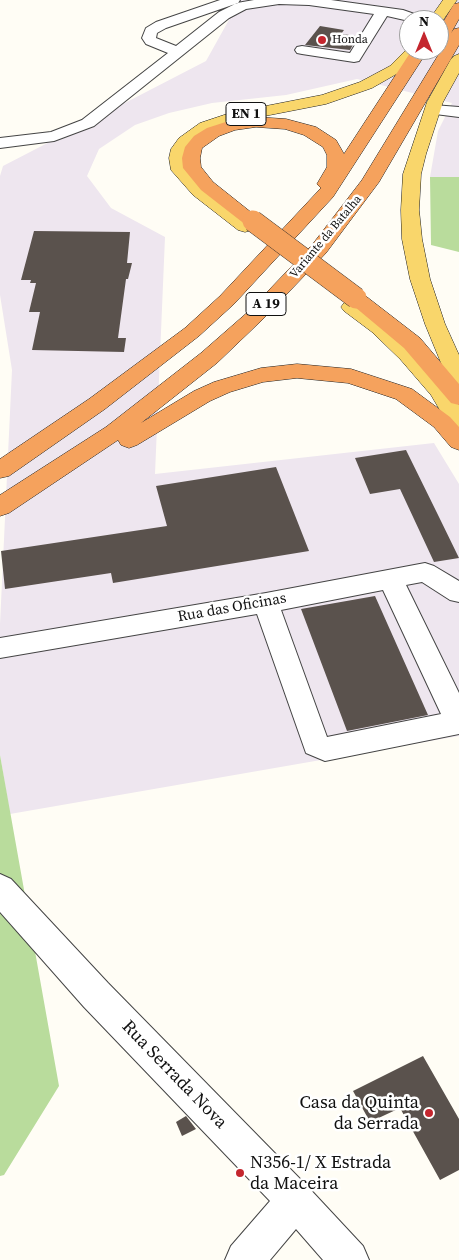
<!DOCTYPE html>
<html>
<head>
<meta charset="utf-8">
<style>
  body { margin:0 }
  #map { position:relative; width:459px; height:1260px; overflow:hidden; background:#fffdf5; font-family:"Source Serif 4",serif }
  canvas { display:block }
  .north { position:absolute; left:399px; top:10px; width:50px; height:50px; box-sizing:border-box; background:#fff; border:1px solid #a0a0a0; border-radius:50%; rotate:0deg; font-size:14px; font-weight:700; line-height:20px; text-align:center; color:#111 }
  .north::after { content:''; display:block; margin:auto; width:18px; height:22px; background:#c4262e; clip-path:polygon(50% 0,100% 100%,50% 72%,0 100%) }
</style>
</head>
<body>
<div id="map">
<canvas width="459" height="1260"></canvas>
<div class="north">N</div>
</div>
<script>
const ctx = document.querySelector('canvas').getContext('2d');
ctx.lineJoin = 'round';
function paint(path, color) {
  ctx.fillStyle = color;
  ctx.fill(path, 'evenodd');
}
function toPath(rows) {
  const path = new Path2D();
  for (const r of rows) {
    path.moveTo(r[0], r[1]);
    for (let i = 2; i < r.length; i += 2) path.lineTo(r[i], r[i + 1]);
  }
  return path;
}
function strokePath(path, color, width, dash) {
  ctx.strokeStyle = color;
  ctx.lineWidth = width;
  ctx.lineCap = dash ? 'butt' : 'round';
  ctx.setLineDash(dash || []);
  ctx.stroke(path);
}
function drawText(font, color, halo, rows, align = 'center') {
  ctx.font = font + ' "Source Serif 4",serif';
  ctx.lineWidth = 5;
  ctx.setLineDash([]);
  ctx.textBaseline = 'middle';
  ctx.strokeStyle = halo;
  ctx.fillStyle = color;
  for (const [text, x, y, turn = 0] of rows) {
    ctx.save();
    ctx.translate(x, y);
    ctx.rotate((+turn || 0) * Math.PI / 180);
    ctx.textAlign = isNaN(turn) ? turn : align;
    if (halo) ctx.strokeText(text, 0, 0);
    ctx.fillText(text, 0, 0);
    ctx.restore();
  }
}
paint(toPath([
  [240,0,459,0,459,177,430,177,438,131,452,103,357,79,286,95,212,103,169,113,135,125,99,149,87,176,111,208,165,237,155,474,434,443,459,484,459,736,10,814,0,755,0,624,12,370,0,295,0,176,3,166,206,61],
  [409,20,439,20,439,50,409,50]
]), '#eee6ef');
paint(toPath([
  [430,177,459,177,459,252,431,245],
  [0,755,59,1086,4,1175,0,1176]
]), '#b9dc9c');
paint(toPath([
  [320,26,344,30,341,34,358,36,350,50,305,45],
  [34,231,130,232,127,263,132,263,128,279,126,279,118,338,126,338,124,352,32,350,40,312,29,312,36,283,30,283,31,280,21,280],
  [406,450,439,517,459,558,434,562,400,489,370,494,355,458],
  [276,467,309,551,113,583,111,573,5,589,1,551,167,526,156,486],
  [375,596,428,715,347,731,301,609],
  [423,1056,459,1119,459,1170,440,1180,400,1108,370,1122,353,1091],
  [186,1116,196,1129,182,1136,176,1122]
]), '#5a524d');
const minor = toPath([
  [220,0,240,0,238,3,166,28,157,33,156,38,176,46,219,12,237,3,254,0,331,0,403,10,423,17,425,20,409,21,387,16,359,61,354,62,302,54,297,53,295,50,297,47,302,46,350,53,374,14,309,5,279,4,246,9,229,18,94,126,54,141,0,148,0,138,51,132,82,120,168,53,146,44,142,38,146,28,156,22,220,0],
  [433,105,459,107,459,117,427,113,425,110,427,107,433,105],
  [425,563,434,566,459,581,459,602,450,600,422,582,406,585,459,693,459,734,325,761,306,753,257,614,0,658,0,638,266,593,425,563],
  [383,590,441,714,327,737,281,610,383,590],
  [0,874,11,879,108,983,308,1187,363,1246,369,1260,323,1260,296,1229,270,1260,225,1260,231,1246,270,1201,84,1007,0,912,0,874]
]);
const major = toPath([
  [443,0,457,0,441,23,439,24,439,20,429,20,443,0],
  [409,47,409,50,422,50,400,72,372,88,326,104,234,122,212,131,191,146,187,158,189,169,205,187,252,222,254,226,252,230,245,232,238,230,193,195,171,170,169,158,171,149,179,138,200,123,230,113,322,95,360,82,390,66,409,47],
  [459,54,459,73,443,102,426,154,421,174,419,210,422,239,430,279,445,324,459,355,459,387,451,385,448,380,425,324,410,279,402,239,401,210,403,174,427,102,451,59,454,56,459,54],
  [351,301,358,303,386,324,416,349,448,387,459,405,459,431,451,429,431,395,400,359,372,332,344,311,341,307,344,303,351,301]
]);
const highway = toPath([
  [459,3,459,19,451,33,454,29,459,28,459,45,379,182,326,253,263,319,217,363,141,423,194,391,214,382,261,368,297,364,351,369,412,389,450,417,459,427,459,450,451,447,434,427,396,399,348,383,297,378,263,382,230,392,210,401,137,445,129,448,121,445,118,440,9,513,0,516,0,495,106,427,201,353,249,311,312,245,362,180,445,44,439,45,439,29,454,4,459,3],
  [412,50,428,50,333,197,234,304,199,336,105,409,9,476,0,478,0,459,89,399,185,328,220,296,321,188,317,184,327,167,327,155,323,147,304,135,285,129,256,127,235,130,219,136,202,148,200,158,201,167,213,182,262,221,260,225,253,227,246,225,201,190,183,168,182,158,185,147,194,136,207,128,232,120,256,117,286,119,316,127,336,140,344,154,412,50],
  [356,292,363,294,420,338,459,384,459,405,451,403,404,348,349,302,346,298,349,294,356,292]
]);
strokePath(minor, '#444', 2);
strokePath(major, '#222', 1);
strokePath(highway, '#222', 1);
paint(minor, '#fff');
paint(major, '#f9d66b');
paint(highway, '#f5a25d');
const highwayBridge = toPath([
  [253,221,356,298]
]);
strokePath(highwayBridge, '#222', 22, []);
strokePath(highwayBridge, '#f5a25d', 21);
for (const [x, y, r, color] of [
  [322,40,5,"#c4262e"],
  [429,1113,5,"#c4262e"],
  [240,1173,5,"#c4262e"]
]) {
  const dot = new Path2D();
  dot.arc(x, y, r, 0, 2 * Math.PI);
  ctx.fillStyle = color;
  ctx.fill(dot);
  strokePath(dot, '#fff', 2);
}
drawText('12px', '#111', '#fff', [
  ["Honda",332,40]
], 'left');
drawText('12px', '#111', '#fff', [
  ["Variante da Batalha",326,237,-50]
]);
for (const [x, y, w] of [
  [246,114,40],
  [266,304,40]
]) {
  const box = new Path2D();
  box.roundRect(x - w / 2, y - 11.5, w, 23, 4);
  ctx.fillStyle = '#fff';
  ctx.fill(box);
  strokePath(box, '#111', 1);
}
drawText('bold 14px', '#111', null, [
  ["EN 1",246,114],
  ["A 19",266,304]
]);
drawText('15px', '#111', '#fff', [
  ["Rua das Oficinas",232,608,-10]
]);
drawText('18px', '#111', '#fff', [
  ["Rua Serrada Nova",174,1075,46]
]);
drawText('18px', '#111', '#fff', [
  ["Casa da Quinta",419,1103],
  ["da Serrada",419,1124],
  ["N356-1/ X Estrada",250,1163,"left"],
  ["da Maceira",250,1184,"left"]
], 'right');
</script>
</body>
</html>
